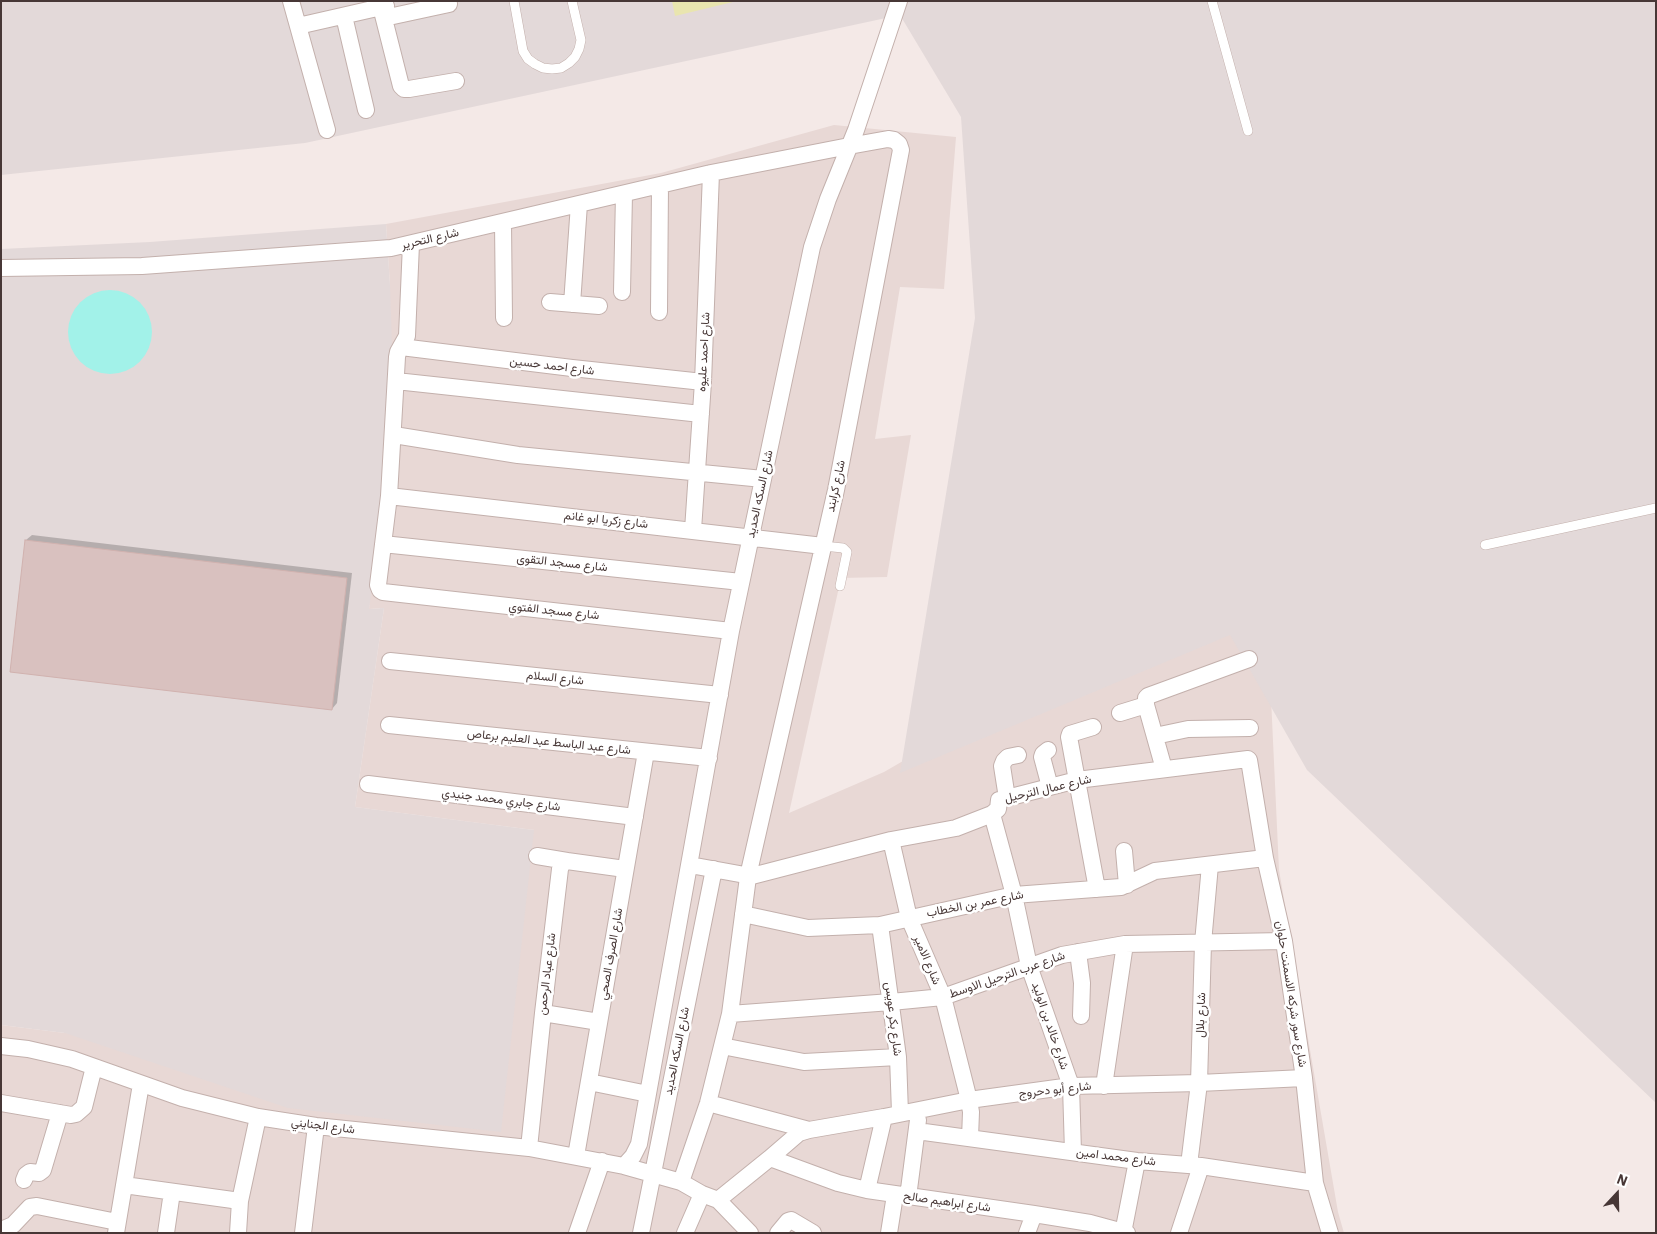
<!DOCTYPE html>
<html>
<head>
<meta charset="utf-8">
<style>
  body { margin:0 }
  #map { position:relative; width:1657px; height:1234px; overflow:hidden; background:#f4e9e7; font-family:"IBM Plex Sans",sans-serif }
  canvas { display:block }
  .frame { position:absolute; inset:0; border:2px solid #473736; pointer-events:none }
  .north { position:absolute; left:1592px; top:1169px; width:50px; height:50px; -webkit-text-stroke:4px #fff; paint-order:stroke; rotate:21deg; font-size:14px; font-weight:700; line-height:20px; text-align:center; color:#473736 }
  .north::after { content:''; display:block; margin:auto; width:18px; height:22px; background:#473736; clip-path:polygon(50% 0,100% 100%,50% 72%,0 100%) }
</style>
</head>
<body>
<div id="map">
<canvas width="1657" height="1234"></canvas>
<div class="frame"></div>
<div class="north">N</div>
</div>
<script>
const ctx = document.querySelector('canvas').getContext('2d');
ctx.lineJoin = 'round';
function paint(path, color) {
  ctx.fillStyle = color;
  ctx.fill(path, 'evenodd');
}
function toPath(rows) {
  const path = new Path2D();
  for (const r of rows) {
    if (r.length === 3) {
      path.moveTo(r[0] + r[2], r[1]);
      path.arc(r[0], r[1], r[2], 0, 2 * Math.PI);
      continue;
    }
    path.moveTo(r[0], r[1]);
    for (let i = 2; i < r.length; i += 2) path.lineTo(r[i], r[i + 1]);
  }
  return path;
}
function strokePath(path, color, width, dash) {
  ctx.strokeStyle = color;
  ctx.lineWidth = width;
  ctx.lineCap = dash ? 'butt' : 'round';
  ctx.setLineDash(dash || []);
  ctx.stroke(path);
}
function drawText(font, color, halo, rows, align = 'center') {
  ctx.font = font + ' "IBM Plex Sans",Vazirmatn,sans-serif';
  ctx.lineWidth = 5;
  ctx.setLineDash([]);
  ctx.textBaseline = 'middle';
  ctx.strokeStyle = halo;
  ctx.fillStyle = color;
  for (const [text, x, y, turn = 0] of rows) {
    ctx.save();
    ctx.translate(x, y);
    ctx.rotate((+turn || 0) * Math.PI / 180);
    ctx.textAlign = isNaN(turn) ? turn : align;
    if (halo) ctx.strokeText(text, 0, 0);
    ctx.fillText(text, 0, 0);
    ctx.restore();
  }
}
paint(toPath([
  [834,125,956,137,944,289,900,287,875,439,911,435,887,577,841,578,789,813,884,772,903,761,1231,628,1271,698,1279,870,1338,1212,1344,1233,1,1233,1,1025,65,1033,534,830,355,807,384,608,369,609,390,285,386,224,661,173]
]), '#e8d8d5');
paint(toPath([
  [1,1,1656,1,1656,1103,1307,770,1230,635,900,773,975,318,961,117,900,15,305,143,1,175],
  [386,224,390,285,395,435,369,609,384,608,355,807,534,830,501,1132,288,1108,65,1033,1,1025,1,249,150,242]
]), '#e3d9d9');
paint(toPath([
  [672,1,737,1,675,16]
]), '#e9e5af');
paint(toPath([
  [110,332,42]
]), '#a2f2e9');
paint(toPath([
  [32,535,352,573,337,703,332,709,26,540]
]), '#0003');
const building = toPath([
  [25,540,347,578,332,710,10,672,25,540]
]);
paint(building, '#d9c1bf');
strokePath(building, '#d1b2af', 1);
const service = toPath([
  [514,1,523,51,528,59,535,64,543,68,552,69,561,68,569,63,575,57,579,49,581,40,572,1],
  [1212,1,1248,131],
  [1485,545,1656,508],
  [823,546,843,548,847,552,840,586]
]);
const minor = toPath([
  [291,1,327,130],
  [381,7,401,86,404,89,409,89,456,81],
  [344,16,366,110],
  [384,18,449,4],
  [298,26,386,6],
  [503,223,504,318],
  [411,244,407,336,398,352,397,357,389,496,378,585,380,590,383,592,731,631],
  [1,268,142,266,391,248,711,173,849,146,888,139,894,140,899,144,901,150,836,490,748,876],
  [622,292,624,194],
  [550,302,599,306],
  [572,304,579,204],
  [659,312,660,185],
  [401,347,572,368,703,382],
  [396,381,701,414],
  [394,435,518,455,763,479],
  [389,496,823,546],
  [693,530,703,382,711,173],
  [383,544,741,582],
  [390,661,720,695],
  [1120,713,1146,705],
  [389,725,709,758],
  [1093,727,1070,734,1069,737,1097,889],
  [1155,736,1188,729,1250,728],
  [1048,750,1043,754,1042,757,1050,787],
  [1164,769,1146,705,1146,698,1148,696,1249,659],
  [368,784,635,817],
  [1007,798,1002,766,1004,761,1008,757,1018,755],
  [992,814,1014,895,1029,966,1071,1086,1073,1152],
  [891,840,909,918,943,997,969,1100,971,1112,970,1138],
  [1124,851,1127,885],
  [537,856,567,861],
  [748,877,891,840,956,828,992,814,998,809,999,800,1077,780,1248,759,1249,760,1265,858,1284,941,1304,1078,1315,1183,1330,1233],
  [743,914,808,928,880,925,1014,895,1121,887,1155,871,1265,858],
  [880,925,898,1057,900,1113],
  [1078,952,1082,983,1081,1016],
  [543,1013,599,1022],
  [730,1014,891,1002,943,997,1062,955,1125,944,1284,941],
  [1,1046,28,1049,72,1059,182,1098,258,1117,316,1126,529,1148,624,1166,681,1182,702,1194,718,1200,750,1233],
  [722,1046,804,1062,898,1057],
  [589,1082,648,1094],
  [1104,1086,1125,944],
  [1,1103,71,1115,76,1114,84,1107,94,1067],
  [708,1103,809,1130],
  [917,1131,1137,1161,1201,1166,1315,1183],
  [529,1148,543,1013,560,869,562,864,567,861,625,869],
  [576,1156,646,752],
  [770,1158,838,1183,867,1190,1034,1214,1090,1223,1127,1233],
  [1189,1165,1199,1083,1203,943,1210,865],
  [624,1166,633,1156,639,1144,731,631,812,247,828,199,856,130,899,1],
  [24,1180,26,1175,30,1172,39,1173,43,1170,60,1113],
  [681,1182,708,1103,730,1014,748,877,745,875,690,865],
  [124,1185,240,1201],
  [867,1190,884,1117],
  [908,1197,918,1120],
  [718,1200,770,1158,799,1133,809,1130,884,1117,969,1100,1071,1086,1199,1083,1304,1078],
  [1,1230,13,1225,30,1207,37,1206,117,1222],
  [116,1233,141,1084],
  [166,1233,172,1192],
  [238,1233,240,1201,258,1117],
  [303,1233,316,1126],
  [577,1233,602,1161],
  [641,1233,714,869],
  [685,1233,702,1194],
  [778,1233,788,1221,791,1220,813,1233],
  [889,1233,895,1195],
  [1027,1233,1034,1214],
  [1123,1233,1137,1161],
  [1179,1233,1201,1166]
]);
strokePath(service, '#c3b0ac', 10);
strokePath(minor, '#c3b0ac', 18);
strokePath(service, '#fff', 9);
strokePath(minor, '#fff', 16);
drawText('12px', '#473736', '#fff', [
  ["شارع التحرير",430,239,-13],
  ["شارع احمد عليوه",704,352,-87],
  ["شارع احمد حسين",552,366,7],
  ["شارع كرابند",836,486,-78],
  ["شارع السكه الحديد",760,494,-78],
  ["شارع زكريا ابو غانم",606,520,6],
  ["شارع مسجد التقوى",562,563,6],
  ["شارع مسجد الفتوي",554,611,6],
  ["شارع السلام",555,678,6],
  ["شارع عبد الباسط عبد العليم برعاص",549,742,6],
  ["شارع عمال الترحيل",1048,789,-13],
  ["شارع جابري محمد جنيدي",501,800,7],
  ["شارع عمر بن الخطاب",975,904,-11],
  ["شارع الصرف الصحي",611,954,-80],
  ["شارع الامير",927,960,67],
  ["شارع عباد الرحمن",547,974,-83],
  ["شارع عرب الترحيل الاوسط",1007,975,-19],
  ["شارع سور شركه الاسمنت حلوان",1291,994,81],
  ["شارع بلال",1201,1015,-88],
  ["شارع بكر عويس",893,1019,83],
  ["شارع خالد بن الوليد",1050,1026,71],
  ["شارع السكه الحديد",677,1051,-79],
  ["شارع أبو دحروج",1055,1090,-6],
  ["شارع الجنايني",323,1126,7],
  ["شارع محمد امين",1116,1157,7],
  ["شارع ابراهيم صالح",947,1202,8]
]);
</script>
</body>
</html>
